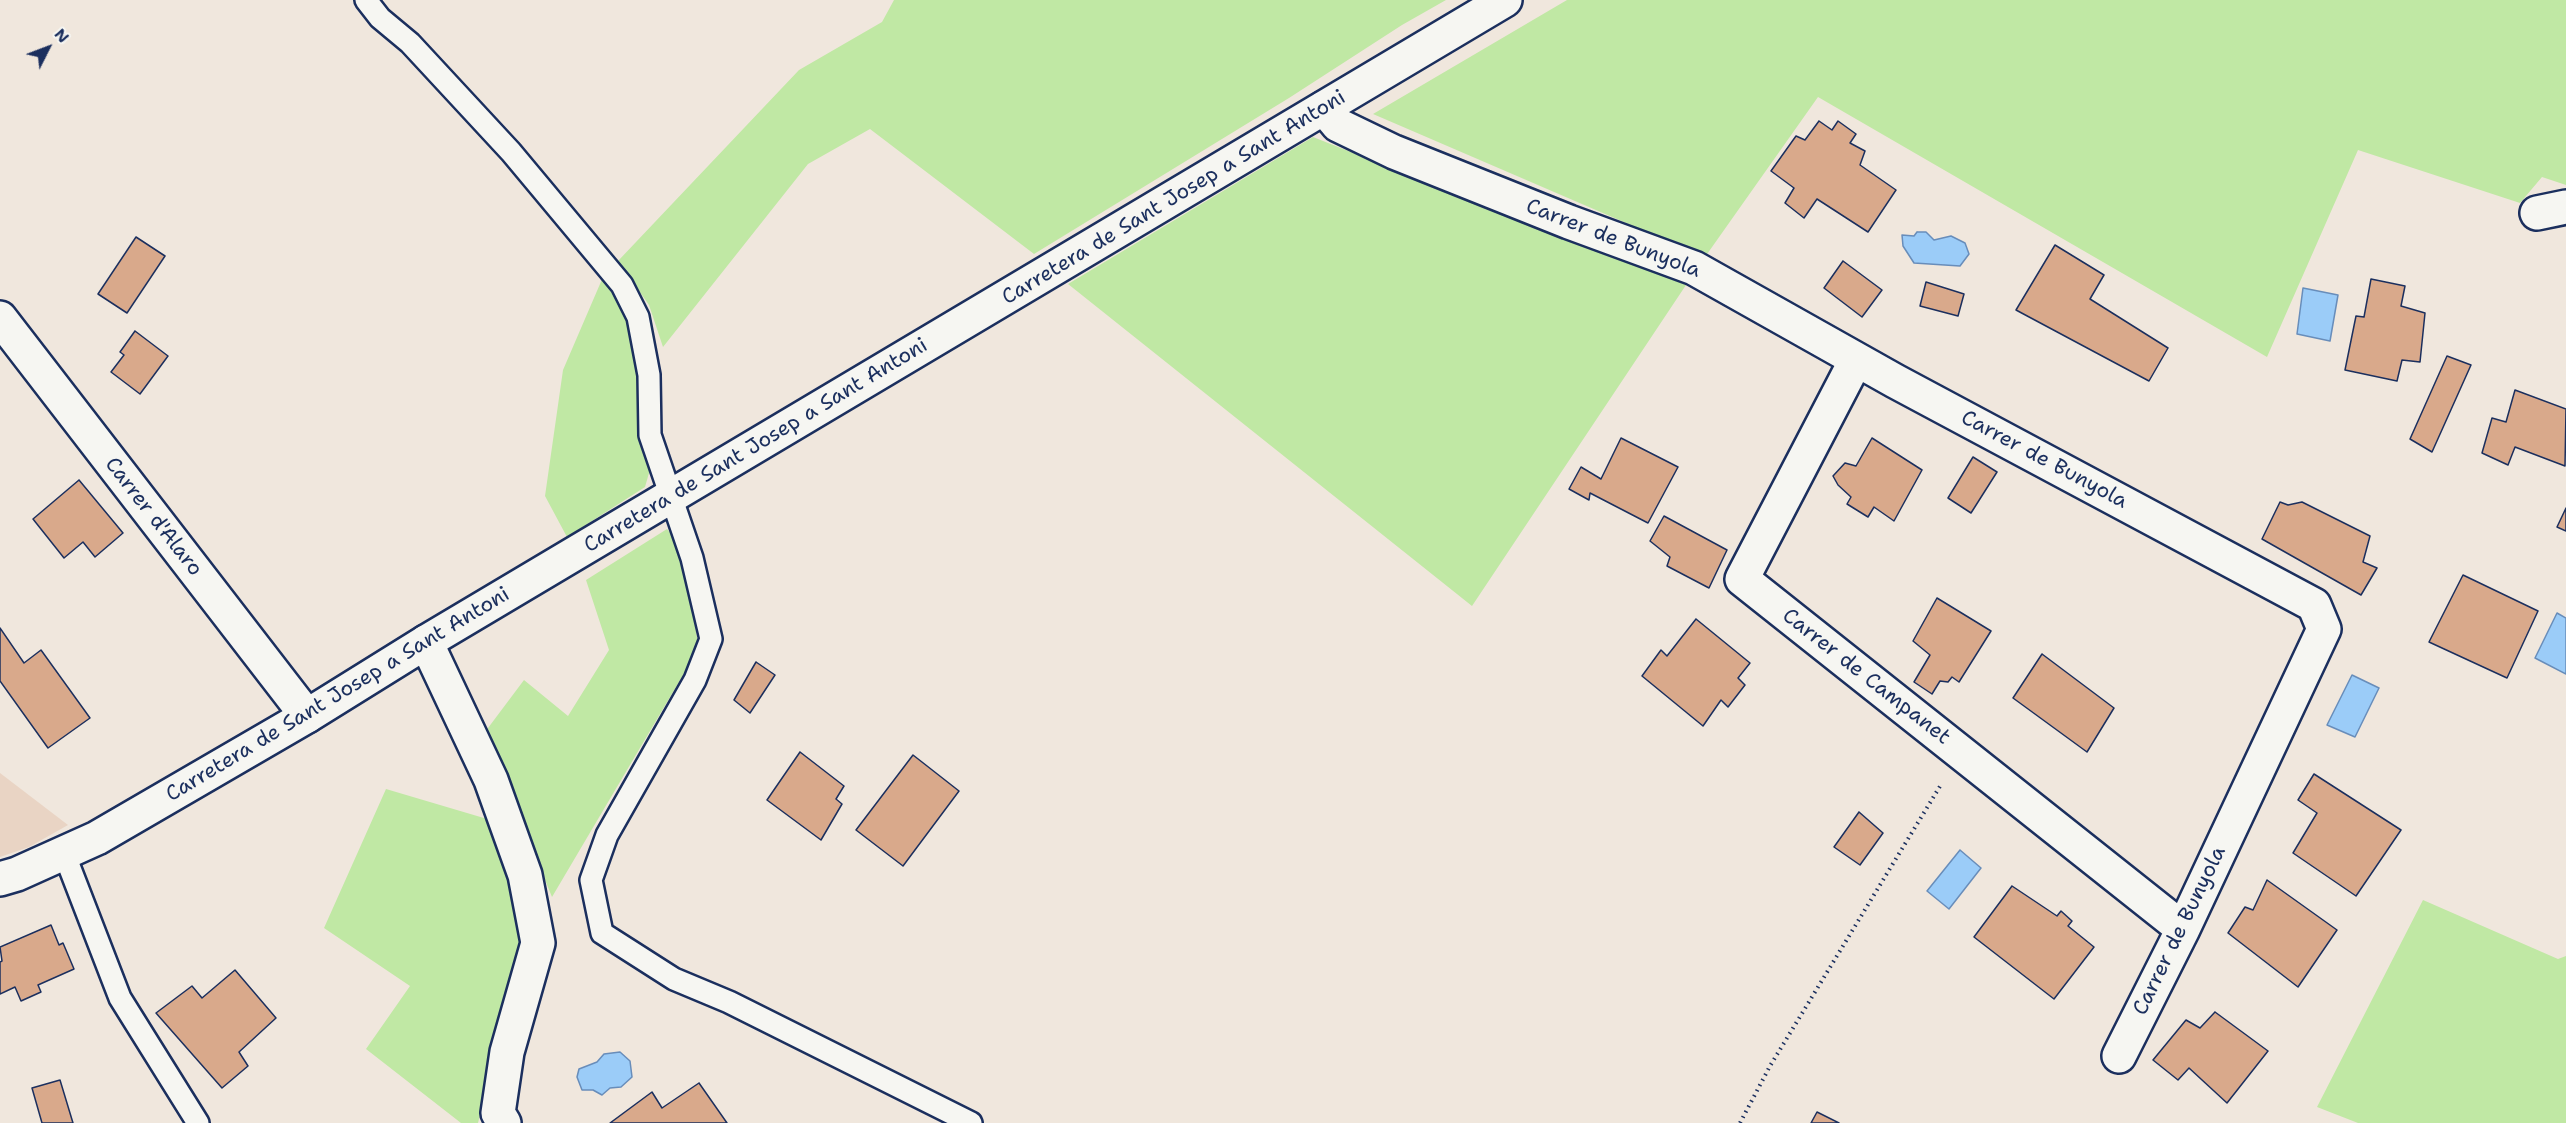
<!DOCTYPE html>
<html>
<head>
<meta charset="utf-8">
<style>
  body { margin:0 }
  #map { position:relative; width:2566px; height:1123px; overflow:hidden; background:#f0e7dd; font-family:"Shantell Sans",sans-serif }
  canvas { display:block }
  .north { position:absolute; left:18px; top:18px; width:60px; height:60px; -webkit-text-stroke:4px #f6f6f2; paint-order:stroke; rotate:48deg; font-size:16px; font-weight:700; line-height:24px; text-align:center; color:#1b2f5e }
  .north::after { content:''; display:block; margin:auto; width:21px; height:27px; background:#1b2f5e; clip-path:polygon(50% 0,100% 100%,50% 72%,0 100%) }
</style>
</head>
<body>
<div id="map">
<canvas width="2566" height="1123"></canvas>
<div class="north">N</div>
</div>
<script>
const ctx = document.querySelector('canvas').getContext('2d');
ctx.lineJoin = 'round';
function paint(path, color) {
  ctx.fillStyle = color;
  ctx.fill(path, 'evenodd');
}
function toPath(rows) {
  const path = new Path2D();
  for (const r of rows) {
    path.moveTo(r[0], r[1]);
    for (let i = 2; i < r.length; i += 2) path.lineTo(r[i], r[i + 1]);
  }
  return path;
}
function strokePath(path, color, width, dash) {
  ctx.strokeStyle = color;
  ctx.lineWidth = width;
  ctx.lineCap = dash ? 'butt' : 'round';
  ctx.setLineDash(dash || []);
  ctx.stroke(path);
}
function drawText(font, color, halo, rows, align = 'center') {
  ctx.font = font + ' "Shantell Sans",sans-serif';
  ctx.lineWidth = 5;
  ctx.setLineDash([]);
  ctx.textBaseline = 'middle';
  ctx.strokeStyle = halo;
  ctx.fillStyle = color;
  for (const [text, x, y, turn = 0] of rows) {
    ctx.save();
    ctx.translate(x, y);
    ctx.rotate((+turn || 0) * Math.PI / 180);
    ctx.textAlign = isNaN(turn) ? turn : align;
    if (halo) ctx.strokeText(text, 0, 0);
    ctx.fillText(text, 0, 0);
    ctx.restore();
  }
}
paint(toPath([
  [0,773,68,825,29,847,0,857]
]), '#e9d4c4');
paint(toPath([
  [894,0,1446,0,1402,25,1289,98,1034,254,870,129,808,164,663,347,649,305,618,261,799,70,882,22],
  [1567,0,2566,0,2566,185,2542,177,2520,203,2358,150,2267,357,1818,97,1705,257,1373,114],
  [1313,137,1686,285,1472,606,1068,284],
  [603,277,621,297,635,330,651,466,645,487,567,537,545,496,563,370],
  [667,529,680,545,699,648,552,897,485,732,524,680,568,716,609,650,586,580],
  [386,789,494,821,528,923,478,1123,461,1123,366,1049,410,986,324,928],
  [2423,900,2558,959,2566,956,2566,1123,2358,1123,2317,1107]
]), '#c0e8a4');
const water = toPath([
  [1917,232,1926,232,1934,240,1951,236,1965,243,1969,254,1960,266,1914,263,1903,246,1902,235,1914,236,1917,232],
  [2303,288,2338,295,2330,341,2297,334,2303,288],
  [2557,613,2566,618,2566,674,2535,658,2557,613],
  [2352,675,2379,688,2355,737,2327,725,2352,675],
  [1960,850,1981,868,1949,909,1927,891,1960,850],
  [620,1052,630,1061,632,1077,621,1087,610,1088,602,1095,593,1090,582,1090,577,1077,579,1069,597,1062,604,1054,620,1052]
]);
paint(water, '#9bccf8');
strokePath(water, '#688dba', 1.5);
const building = toPath([
  [1819,121,1832,130,1838,121,1856,134,1850,143,1865,151,1860,165,1896,190,1868,232,1817,199,1804,218,1785,203,1794,188,1771,171,1796,136,1805,140,1819,121],
  [136,237,165,256,127,313,98,294,136,237],
  [2055,245,2104,275,2090,299,2168,348,2149,381,2016,310,2055,245],
  [1843,261,1882,290,1862,317,1824,288,1843,261],
  [2371,279,2405,286,2401,306,2425,313,2420,362,2402,360,2397,381,2345,370,2356,316,2364,317,2371,279],
  [1926,282,1964,294,1958,316,1920,306,1926,282],
  [135,331,168,356,140,394,111,372,124,355,120,352,135,331],
  [2447,356,2471,365,2432,452,2410,439,2447,356],
  [2515,390,2566,409,2565,466,2515,447,2508,465,2482,453,2492,418,2506,422,2515,390],
  [1621,438,1678,467,1648,523,1590,493,1589,500,1569,489,1581,467,1601,479,1621,438],
  [1872,438,1922,470,1894,521,1874,507,1868,517,1847,504,1851,497,1838,485,1833,476,1845,463,1856,466,1872,438],
  [1973,457,1997,472,1971,513,1948,498,1973,457],
  [79,480,123,533,95,557,83,542,64,558,33,519,79,480],
  [2280,502,2288,505,2302,502,2370,536,2363,562,2377,568,2361,595,2262,539,2280,502],
  [2566,508,2566,531,2557,527,2566,508],
  [1664,516,1727,550,1709,588,1667,566,1670,557,1650,541,1664,516],
  [2463,575,2538,611,2507,678,2429,642,2463,575],
  [1937,598,1991,631,1959,682,1952,677,1948,682,1940,681,1932,694,1914,682,1930,655,1913,641,1937,598],
  [1696,619,1750,663,1738,678,1745,685,1728,707,1721,700,1703,726,1642,676,1661,650,1667,656,1696,619],
  [0,628,24,663,41,650,90,718,48,748,0,681,0,628],
  [2042,654,2114,708,2087,752,2013,698,2042,654],
  [756,662,775,675,750,713,734,700,756,662],
  [800,752,844,786,836,799,842,804,821,840,767,800,800,752],
  [913,755,959,791,903,866,856,830,913,755],
  [2314,774,2401,830,2356,896,2293,853,2317,813,2298,800,2314,774],
  [1859,812,1883,833,1860,865,1834,847,1859,812],
  [2267,880,2337,930,2298,987,2228,933,2245,907,2253,910,2267,880],
  [2012,886,2057,916,2061,911,2072,921,2068,926,2094,947,2054,999,1974,937,2012,886],
  [51,925,59,945,63,943,74,969,38,985,41,992,21,1001,15,987,0,994,0,962,2,961,0,947,51,925],
  [235,970,276,1018,239,1052,248,1066,222,1088,156,1013,192,986,202,998,235,970],
  [2215,1012,2268,1051,2227,1103,2189,1068,2178,1080,2153,1060,2186,1020,2200,1028,2215,1012],
  [60,1080,73,1123,42,1123,32,1088,60,1080],
  [699,1083,727,1123,610,1123,652,1092,662,1108,699,1083],
  [1817,1112,1839,1123,1811,1123,1817,1112]
]);
paint(building, '#d9a98b');
strokePath(building, '#1b2f5e', 1.5);
const lane = toPath([
  [366,0,380,18,410,43,511,152,622,285,638,317,649,375,650,435,692,558,711,639,695,680,607,835,591,880,602,933,674,979,729,1002,971,1123],
  [64,853,120,998,198,1123]
]);
const street = toPath([
  [1324,108,1338,125,1394,152,1569,222,1694,268,1895,381,2314,605,2324,629,2183,929,2119,1056],
  [2537,213,2566,207],
  [0,318,307,716],
  [1856,360,1742,579,2183,929],
  [426,642,491,780,525,875,538,943,507,1052,498,1113,504,1123]
]);
const primary = toPath([
  [0,879,17,874,97,838,307,716,426,642,1505,0]
]);
strokePath(lane, '#1b2f5e', 26);
strokePath(street, '#1b2f5e', 38);
strokePath(primary, '#1b2f5e', 38);
strokePath(toPath([
  [1740,1123,1770,1066,1942,783]
]), '#1b2f5e', 4, [1.5, 4.5]);
strokePath(lane, '#f6f6f2', 21);
strokePath(street, '#f6f6f2', 33);
strokePath(primary, '#f6f6f2', 33);
drawText('21px', '#1b2f5e', '#f6f6f2', [
  ["Carretera de Sant Josep a Sant Antoni",1174,198,-31],
  ["Carrer de Bunyola",1613,239,21],
  ["Carretera de Sant Josep a Sant Antoni",756,446,-31],
  ["Carrer de Bunyola",2044,460,28],
  ["Carrer d'Alaro",153,517,52],
  ["Carrer de Campanet",1866,677,38],
  ["Carretera de Sant Josep a Sant Antoni",338,695,-31],
  ["Carrer de Bunyola",2180,931,-64]
]);
</script>
</body>
</html>
